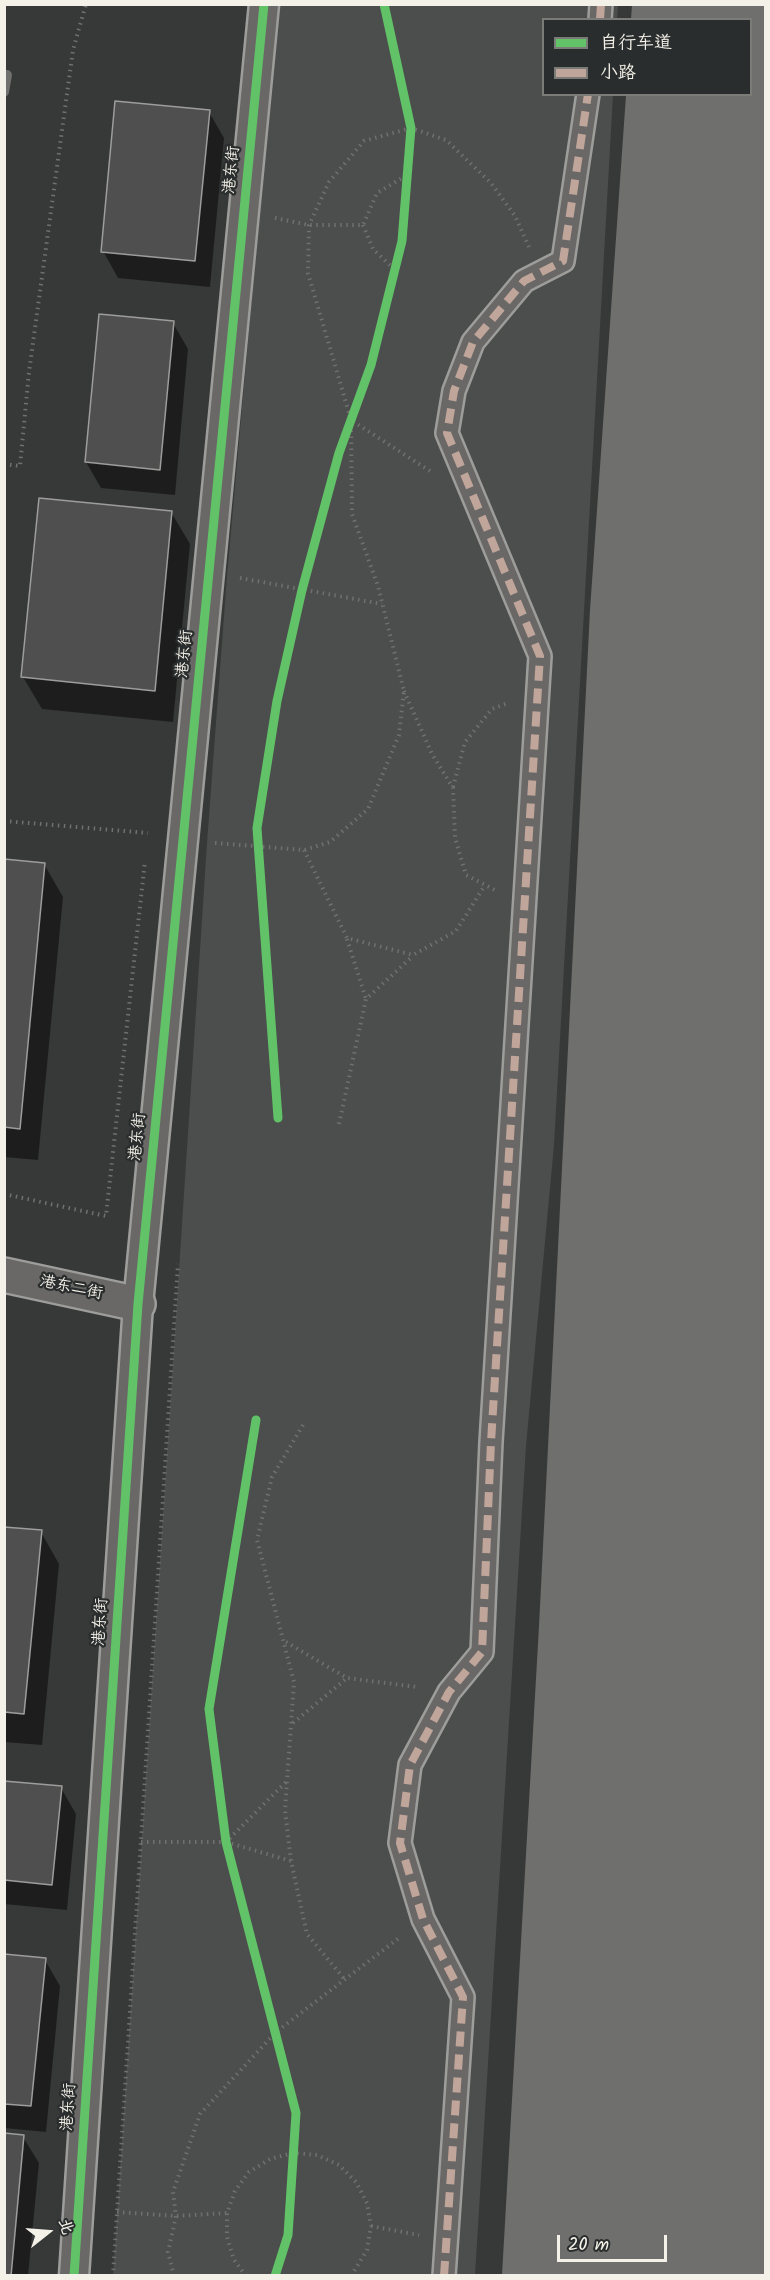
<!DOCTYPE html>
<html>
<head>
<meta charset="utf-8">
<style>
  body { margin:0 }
  #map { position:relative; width:770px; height:2280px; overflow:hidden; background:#373838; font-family:Kalam,"LXGW WenKai TC",sans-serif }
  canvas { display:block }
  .frame { position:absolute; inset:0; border:6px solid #f4f1e8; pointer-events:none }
  .legend { position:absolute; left:542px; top:18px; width:210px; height:78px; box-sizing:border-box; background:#2a2d2e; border:2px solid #7b7b78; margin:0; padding:8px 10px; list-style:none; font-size:18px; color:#f4f1e8 }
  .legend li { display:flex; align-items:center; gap:12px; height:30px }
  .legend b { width:30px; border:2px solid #7b7b78 }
  .north { position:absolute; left:18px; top:2202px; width:60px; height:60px; -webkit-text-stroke:4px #2a2d2e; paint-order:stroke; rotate:73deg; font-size:16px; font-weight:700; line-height:24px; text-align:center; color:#f4f1e8 }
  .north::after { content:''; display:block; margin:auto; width:21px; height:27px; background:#f4f1e8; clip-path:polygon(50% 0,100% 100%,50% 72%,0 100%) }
  .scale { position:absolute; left:557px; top:2235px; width:110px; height:27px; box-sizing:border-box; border:3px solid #f4f1e8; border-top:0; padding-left:8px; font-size:18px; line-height:21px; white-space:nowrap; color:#f4f1e8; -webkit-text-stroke:4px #2a2d2e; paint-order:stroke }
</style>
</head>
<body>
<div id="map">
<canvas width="770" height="2280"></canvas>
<div class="frame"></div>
<ul class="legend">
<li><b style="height:8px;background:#61c268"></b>自行车道</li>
<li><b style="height:8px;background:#c0a59a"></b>小路</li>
</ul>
<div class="north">北</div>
<div class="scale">20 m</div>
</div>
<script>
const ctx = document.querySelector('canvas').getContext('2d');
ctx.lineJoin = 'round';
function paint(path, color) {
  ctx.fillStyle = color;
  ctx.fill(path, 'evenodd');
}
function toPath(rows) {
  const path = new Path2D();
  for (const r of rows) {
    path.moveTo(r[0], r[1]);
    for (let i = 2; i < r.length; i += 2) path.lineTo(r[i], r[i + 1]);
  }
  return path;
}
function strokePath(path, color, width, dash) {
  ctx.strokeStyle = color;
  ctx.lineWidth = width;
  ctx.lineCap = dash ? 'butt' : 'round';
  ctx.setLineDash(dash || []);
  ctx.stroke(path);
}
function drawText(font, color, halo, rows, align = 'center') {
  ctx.font = font + ' Kalam,"LXGW WenKai TC",sans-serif';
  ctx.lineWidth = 4.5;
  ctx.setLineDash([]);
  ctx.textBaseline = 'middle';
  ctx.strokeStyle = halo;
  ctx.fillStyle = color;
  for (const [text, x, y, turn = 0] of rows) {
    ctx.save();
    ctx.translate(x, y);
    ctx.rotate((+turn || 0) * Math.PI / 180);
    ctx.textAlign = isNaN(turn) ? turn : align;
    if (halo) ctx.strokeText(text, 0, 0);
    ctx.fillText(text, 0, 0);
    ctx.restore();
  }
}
paint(toPath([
  [278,5,618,5,617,19,544,20,544,94,613,95,554,1145,526,1446,475,2275,113,2276,207,843,227,576]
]), '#4b4e4c');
paint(toPath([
  [632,5,765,5,765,2275,502,2275,539,1626,590,610,626,95,750,94,750,20,631,19]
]), '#6f706d');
paint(toPath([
  [209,112,224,138,210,287,118,278,103,251],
  [173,323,188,349,175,495,101,488,86,462],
  [171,512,190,544,173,722,42,709,23,677],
  [4,861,44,864,63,897,38,1160,4,1157],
  [4,1528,41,1532,59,1564,42,1745,4,1742],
  [4,1782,61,1788,76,1814,67,1910,4,1904],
  [4,1956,45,1960,60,1986,46,2132,4,2128],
  [23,2137,39,2163,28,2276,4,2276]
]), '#0007');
strokePath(toPath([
  [4,92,7,75]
]), '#6f706d', 10);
const building = toPath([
  [115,101,210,110,195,261,101,252,115,101],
  [99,314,174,321,160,470,85,462,99,314],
  [39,498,172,511,155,691,21,677,39,498],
  [4,859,45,863,20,1129,4,1127,4,859],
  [4,1527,42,1530,24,1714,4,1712,4,1527],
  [4,1781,62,1786,52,1885,4,1880,4,1781],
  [4,1954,46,1958,31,2106,4,2104,4,1954],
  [4,2133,24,2135,11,2276,4,2276,4,2133]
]);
paint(building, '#4f4f4f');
strokePath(building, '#9d9d9b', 1.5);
const pedestrian = toPath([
  [600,20,601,4],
  [444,2276,463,1997,423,1919,400,1843,410,1765,449,1692,482,1652,491,1442,540,656,447,433,454,391,473,342,524,281,563,261,588,94]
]);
const minor = toPath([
  [74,2276,138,1304,264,4]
]);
const secondary = toPath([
  [4,1275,138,1304]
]);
strokePath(pedestrian, '#9d9d9b', 26);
strokePath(minor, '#9d9d9b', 33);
strokePath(secondary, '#9d9d9b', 38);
strokePath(toPath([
  [275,218,309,225,363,225,377,193,407,175],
  [363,225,373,249,395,270],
  [4,464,20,466,29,372,73,50,86,4],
  [430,471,351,420,308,273,309,225,329,182,364,141,411,128,446,140,491,183,515,216,529,247],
  [240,578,382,604],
  [404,691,432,754,453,788,455,838,466,875,497,891],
  [453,787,465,742,492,709,508,703],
  [4,821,148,833],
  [215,843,304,850,330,842,368,809,399,735,404,691,378,586,352,514,351,421],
  [304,850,347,938,413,955,456,931,485,885],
  [347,939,366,999],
  [339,1124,366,999,413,956],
  [4,1194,106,1216,145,861],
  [303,1425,272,1477,257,1540,294,1682,285,1810,291,1861,307,1934,346,1981],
  [286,1642,347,1678,417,1687],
  [293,1723,347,1678],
  [141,1842,226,1842,288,1780],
  [226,1842,291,1861],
  [117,2212,176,2216,227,2213],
  [371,2226,419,2235],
  [113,2276,178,1264],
  [174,2276,168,2252,176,2216,173,2192,200,2114,276,2032,399,1938],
  [246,2276,234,2260,227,2237,227,2213,235,2191,249,2172,270,2159,293,2153,317,2155,339,2165,356,2182,367,2203,371,2226,367,2250,351,2276]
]), '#70706f', 4, [1.5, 4.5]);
strokePath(pedestrian, '#696866', 21);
strokePath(minor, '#696866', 28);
strokePath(secondary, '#696866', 33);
strokePath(toPath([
  [600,20,601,4],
  [444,2276,463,1997,423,1919,400,1843,410,1765,449,1692,482,1652,491,1442,540,656,447,433,454,391,473,342,524,281,563,261,588,94]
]), '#c0a59a', 8, [15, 8]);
strokePath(toPath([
  [278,1118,257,828,277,701,302,590,339,453,371,365,402,241,411,128,384,4],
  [256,1420,209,1709,226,1842,296,2113,288,2235,275,2276],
  [74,2276,138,1304,264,4]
]), '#61c268', 9);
drawText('16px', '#f4f1e8', '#2a2d2e', [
  ["港东街",233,170,-84],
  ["港东街",186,654,-84],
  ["港东街",139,1137,-84],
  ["港东二街",71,1289,12],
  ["港东街",102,1622,-86],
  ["港东街",70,2107,-86]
]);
</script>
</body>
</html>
